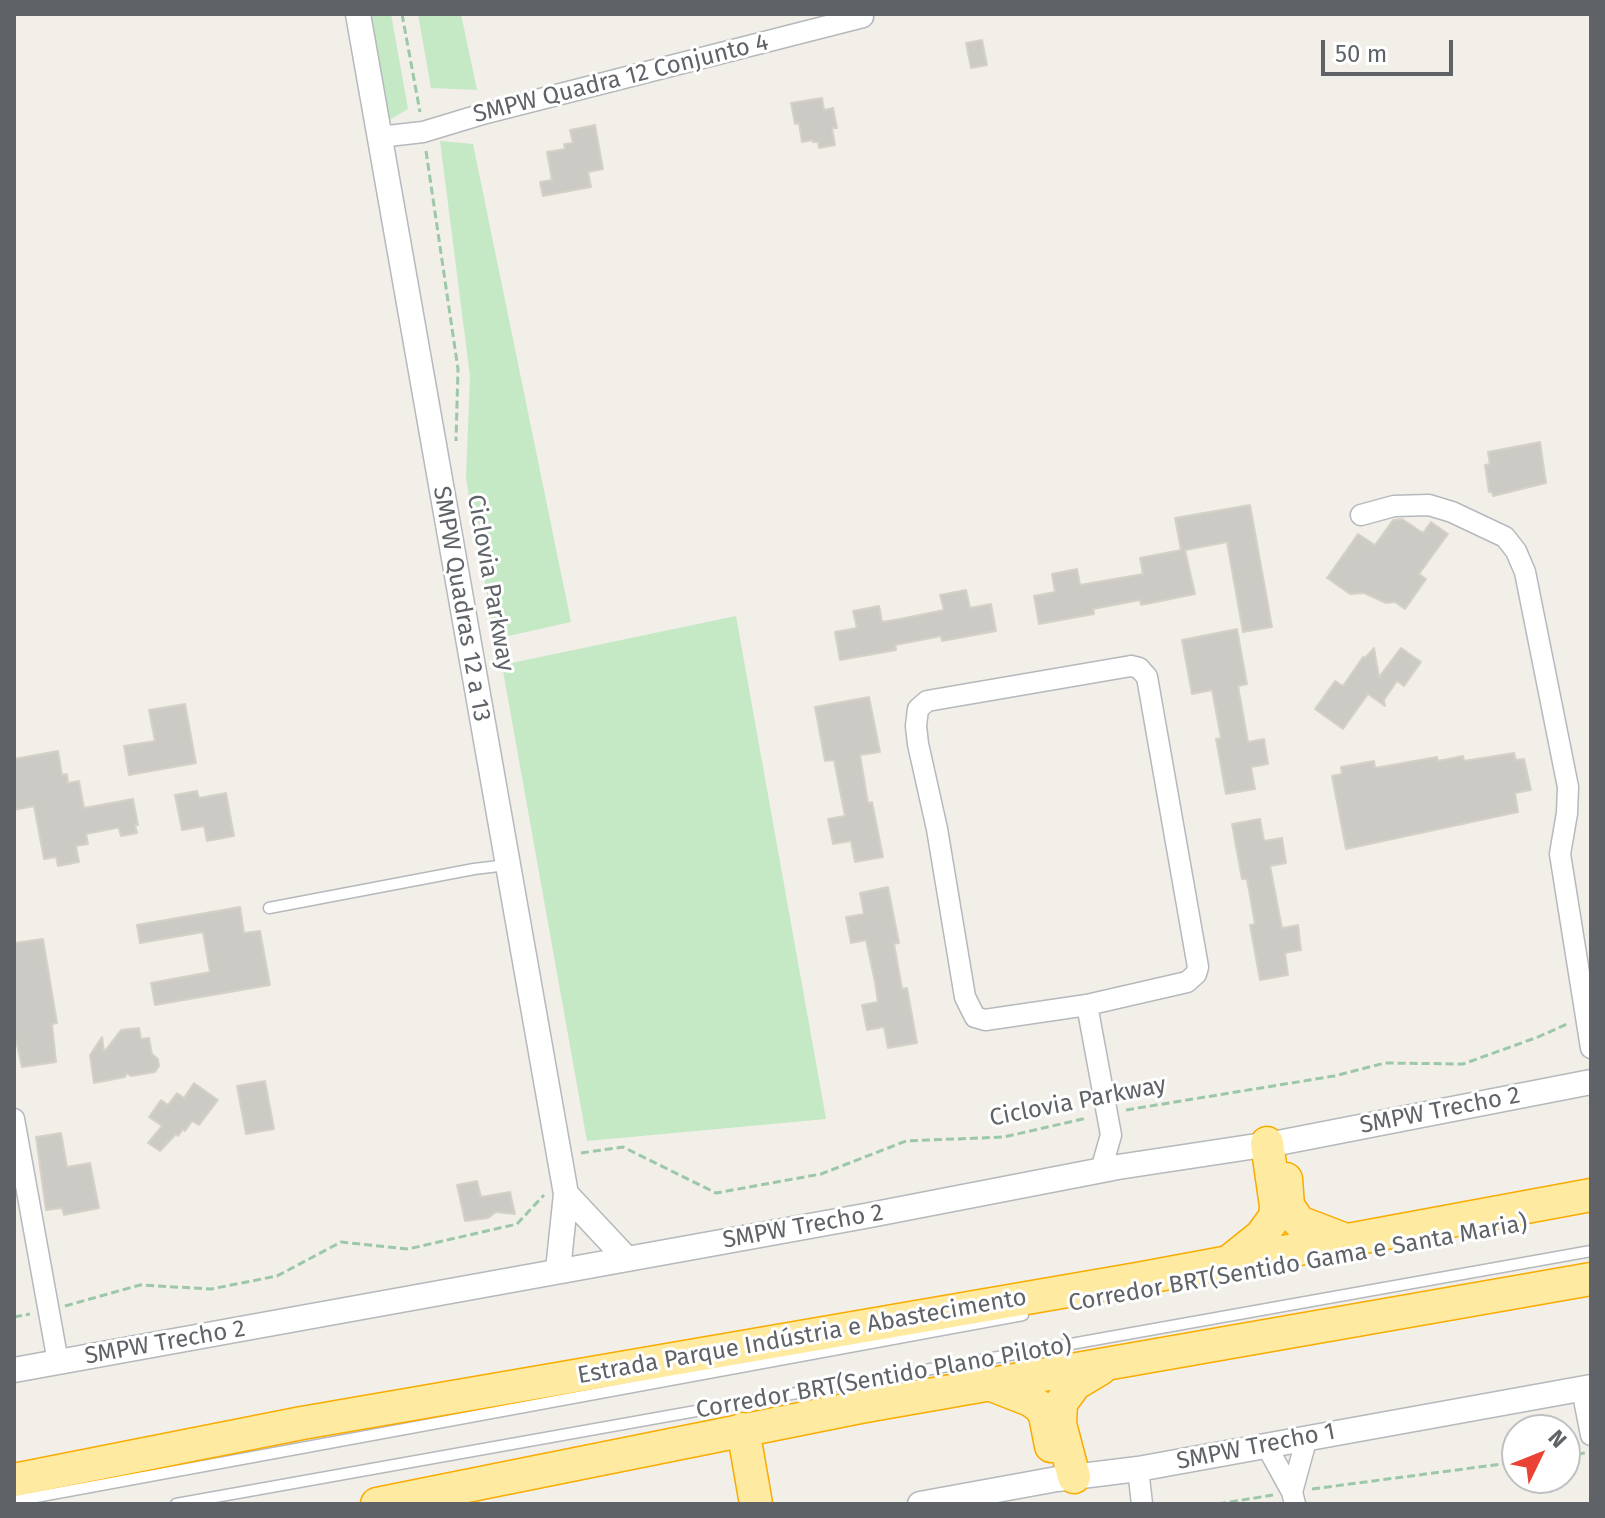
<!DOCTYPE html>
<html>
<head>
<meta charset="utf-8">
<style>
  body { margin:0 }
  #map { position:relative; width:1605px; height:1518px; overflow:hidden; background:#f1efe8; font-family:"Fira Sans",sans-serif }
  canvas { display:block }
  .frame { position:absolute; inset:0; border:16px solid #5f6368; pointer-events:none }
  .north { position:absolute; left:1501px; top:1414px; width:80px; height:80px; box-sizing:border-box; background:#fff; border:2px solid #bfc1c3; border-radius:50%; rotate:47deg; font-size:22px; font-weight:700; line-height:32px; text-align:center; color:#5f6368 }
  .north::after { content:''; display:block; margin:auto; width:28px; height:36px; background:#ea4335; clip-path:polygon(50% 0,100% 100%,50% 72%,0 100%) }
  .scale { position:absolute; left:1321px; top:40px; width:132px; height:36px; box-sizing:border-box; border:4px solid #5f6368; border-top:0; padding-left:10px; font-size:24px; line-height:28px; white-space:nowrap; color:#5f6368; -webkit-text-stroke:6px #fff; paint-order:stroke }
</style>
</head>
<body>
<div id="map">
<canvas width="1605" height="1518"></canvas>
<div class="frame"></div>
<div class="north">N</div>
<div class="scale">50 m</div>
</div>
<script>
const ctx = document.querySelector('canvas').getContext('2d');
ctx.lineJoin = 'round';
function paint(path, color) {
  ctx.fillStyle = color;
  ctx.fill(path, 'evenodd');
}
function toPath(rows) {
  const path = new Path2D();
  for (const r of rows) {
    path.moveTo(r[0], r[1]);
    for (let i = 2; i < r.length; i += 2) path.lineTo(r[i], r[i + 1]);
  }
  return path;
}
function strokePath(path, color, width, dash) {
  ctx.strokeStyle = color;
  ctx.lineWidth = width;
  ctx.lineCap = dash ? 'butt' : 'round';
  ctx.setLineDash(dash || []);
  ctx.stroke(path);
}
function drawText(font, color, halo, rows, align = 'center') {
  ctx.font = font + ' "Fira Sans",sans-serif';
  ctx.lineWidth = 6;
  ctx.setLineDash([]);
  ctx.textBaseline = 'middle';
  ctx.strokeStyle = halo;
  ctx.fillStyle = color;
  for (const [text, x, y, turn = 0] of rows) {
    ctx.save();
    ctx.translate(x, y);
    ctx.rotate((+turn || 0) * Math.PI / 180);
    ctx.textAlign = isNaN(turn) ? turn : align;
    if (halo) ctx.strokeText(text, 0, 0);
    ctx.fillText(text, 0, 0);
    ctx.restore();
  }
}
paint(toPath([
  [370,14,391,14,408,109,388,121],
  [418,14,461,14,477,90,431,88],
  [440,141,473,144,571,622,495,639,466,479,470,376],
  [736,616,826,1119,587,1141,502,665]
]), '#c5e8c5');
const building = toPath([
  [982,40,987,65,971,68,966,43,982,40],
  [822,98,824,110,833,108,837,128,832,128,835,145,819,148,818,142,813,142,813,140,802,142,799,123,795,124,791,103,822,98],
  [595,125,603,169,588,172,591,187,543,196,540,182,552,180,547,152,565,149,564,144,573,143,570,130,595,125],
  [1540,442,1546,483,1493,496,1492,492,1489,492,1485,465,1490,464,1488,452,1540,442],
  [1250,505,1272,627,1243,632,1227,542,1185,550,1195,594,1141,605,1140,600,1093,609,1094,614,1039,624,1034,596,1055,592,1052,574,1077,569,1080,585,1143,574,1140,558,1181,550,1175,518,1250,505],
  [1402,519,1423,533,1431,522,1448,534,1419,574,1426,579,1405,609,1395,602,1386,603,1364,593,1350,594,1327,578,1358,534,1375,545,1393,520,1402,519],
  [966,590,970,608,991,604,996,631,942,641,941,636,895,645,896,650,840,660,835,632,857,628,853,611,879,606,882,622,900,619,944,610,940,595,966,590],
  [1237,629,1247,684,1238,686,1248,742,1264,739,1268,764,1251,767,1255,789,1226,794,1216,739,1221,738,1212,690,1192,694,1182,640,1237,629],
  [1374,648,1379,677,1401,648,1421,662,1404,686,1397,681,1384,700,1385,706,1368,694,1343,729,1315,709,1335,681,1343,686,1363,657,1365,658,1374,648],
  [869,697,880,752,860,755,868,803,872,802,883,857,855,862,851,841,833,844,828,819,845,816,834,760,825,761,815,707,869,697],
  [185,704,196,763,129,775,124,746,155,741,149,710,185,704],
  [58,751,62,775,67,774,68,783,79,781,84,808,133,799,138,825,135,825,137,833,121,836,119,828,116,828,86,834,88,844,76,846,79,862,58,866,56,857,44,859,34,806,14,810,14,759,58,751],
  [1514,753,1516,760,1524,759,1531,790,1515,793,1518,812,1346,849,1332,776,1342,774,1341,767,1374,761,1375,768,1437,757,1438,761,1463,756,1464,761,1514,753],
  [197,791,199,798,226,793,234,836,207,841,204,826,182,830,175,795,197,791],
  [1260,819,1264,841,1282,838,1286,863,1270,866,1282,928,1298,925,1301,950,1285,953,1288,975,1260,980,1250,925,1255,924,1247,879,1242,879,1232,824,1260,819],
  [888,887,899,943,894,944,902,989,907,988,917,1043,888,1048,884,1027,867,1030,862,1005,878,1002,875,982,866,940,851,943,846,917,864,914,860,893,888,887],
  [240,907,244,933,260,931,270,985,155,1005,151,983,210,972,203,932,140,943,137,925,240,907],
  [43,939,57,1023,52,1024,56,1062,22,1067,14,1031,14,943,43,939],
  [139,1028,141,1039,149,1038,152,1054,158,1059,159,1066,155,1072,131,1076,127,1073,125,1077,94,1083,90,1055,102,1037,104,1052,121,1030,139,1028],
  [265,1081,274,1129,246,1134,237,1086,265,1081],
  [194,1083,218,1100,199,1125,192,1121,185,1131,183,1129,178,1136,176,1134,160,1151,148,1143,162,1126,149,1117,161,1100,168,1105,177,1093,184,1098,194,1083],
  [61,1133,67,1167,90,1163,99,1208,64,1215,62,1208,46,1210,36,1137,61,1133],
  [477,1181,481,1197,510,1192,515,1214,496,1212,488,1218,465,1221,457,1185,477,1181]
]);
paint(building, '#cccac5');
strokePath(building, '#d6d1c6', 2);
const service = toPath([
  [269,908,474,869,507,865],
  [14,1501,1023,1315],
  [176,1504,1591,1251]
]);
const minor = toPath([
  [379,137,423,132,486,113,863,17],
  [1361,515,1394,506,1429,505,1452,512,1505,537,1516,551,1525,572,1568,787,1567,813,1560,854,1591,1048],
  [1131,666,1139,668,1147,677,1198,967,1196,974,1187,982,1087,1005,985,1020,975,1017,965,997,937,829,918,744,916,726,918,709,927,701,1131,666],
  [1087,1005,1111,1135,1101,1170],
  [14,1119,58,1362],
  [1582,1389,1591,1435],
  [1266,1445,1292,1492,1295,1504],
  [1138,1469,1142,1504],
  [1292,1492,1307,1437]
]);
const tertiary = toPath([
  [358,14,566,1194,558,1270],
  [566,1194,626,1258],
  [14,1370,865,1216,1118,1167,1283,1142,1591,1082],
  [920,1504,1057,1479,1138,1469,1591,1387]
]);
const trunk = toPath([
  [1286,1179,1288,1206,1299,1222,1346,1240],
  [1231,1260,1261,1236,1275,1217,1276,1206,1267,1143],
  [989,1384,1030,1400,1040,1407,1045,1415,1051,1446],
  [743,1429,756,1504],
  [1074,1477,1060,1424,1061,1403,1075,1384,1100,1369],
  [14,1480,302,1423,1137,1279,1591,1195],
  [377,1504,860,1407,1591,1279]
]);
strokePath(service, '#b5b8bc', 13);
strokePath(minor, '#b5b8bc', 23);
strokePath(tertiary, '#b5b8bc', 27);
strokePath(trunk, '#f9ab00', 35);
strokePath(toPath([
  [402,14,420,112],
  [426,151,458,369,456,441],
  [1126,1110,1334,1076,1385,1063,1463,1064,1538,1037,1567,1024],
  [581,1153,623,1147,716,1193,821,1174,906,1141,1004,1137,1087,1118],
  [65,1306,140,1285,211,1289,277,1276,341,1242,408,1249,517,1224,544,1195],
  [14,1317,30,1314],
  [1565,1456,1585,1453],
  [1312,1489,1517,1462],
  [1218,1504,1273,1495]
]), '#9cc7a9', 3, [8, 4]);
strokePath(service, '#fff', 10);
strokePath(minor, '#fff', 20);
strokePath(tertiary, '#fff', 24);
strokePath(trunk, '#feeaa1', 32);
drawText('24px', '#5f6368', '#fff', [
  ["SMPW Quadra 12 Conjunto 4",621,79,-14],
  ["Ciclovia Parkway",490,583,80],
  ["SMPW Quadras 12 a 13",461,604,80],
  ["Ciclovia Parkway",1078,1102,-11],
  ["SMPW Trecho 2",1440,1111,-11],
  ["SMPW Trecho 2",803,1227,-10],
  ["Corredor BRT(Sentido Gama e Santa Maria)",1298,1264,-10],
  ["Estrada Parque Indústria e Abastecimento",802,1337,-10],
  ["SMPW Trecho 2",165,1343,-10],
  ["Corredor BRT(Sentido Plano Piloto)",884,1378,-10],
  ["SMPW Trecho 1",1256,1447,-11]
]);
</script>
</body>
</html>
